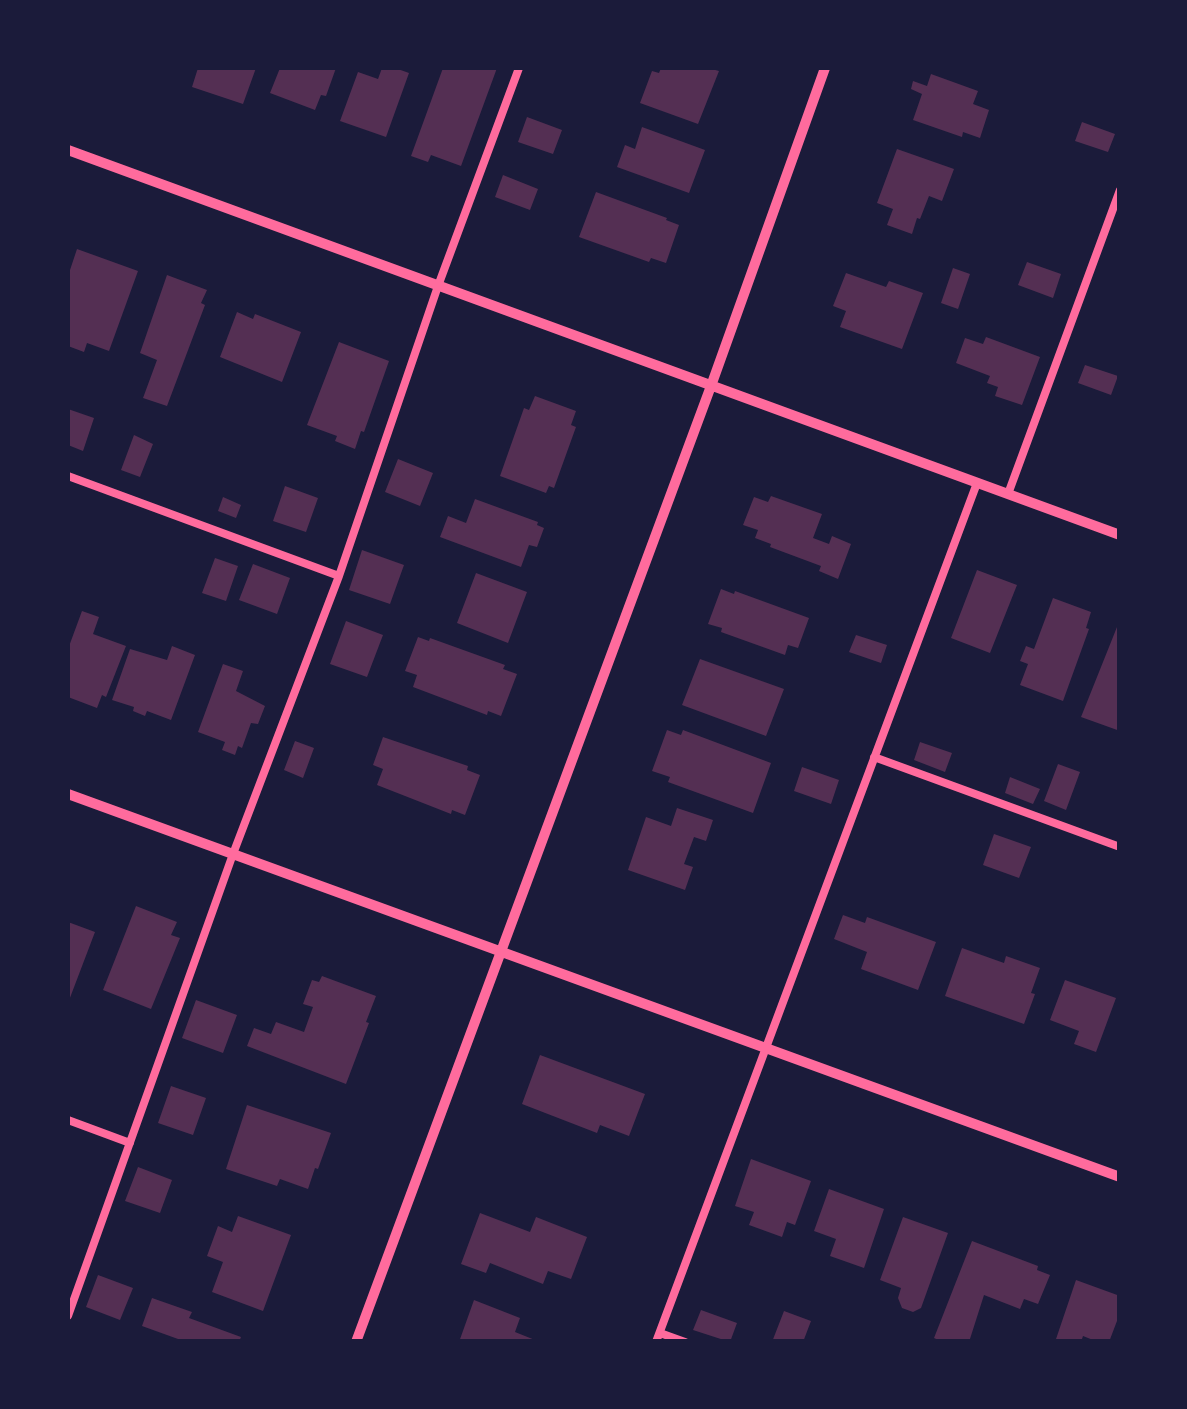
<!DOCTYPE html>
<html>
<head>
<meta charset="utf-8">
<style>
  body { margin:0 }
  #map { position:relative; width:1187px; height:1409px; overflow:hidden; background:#1b1b3a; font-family:"Public Sans",sans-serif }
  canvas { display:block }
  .frame { position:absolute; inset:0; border:70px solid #1b1b3a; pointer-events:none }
</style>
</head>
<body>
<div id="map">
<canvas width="1187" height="1409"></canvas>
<div class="frame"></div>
</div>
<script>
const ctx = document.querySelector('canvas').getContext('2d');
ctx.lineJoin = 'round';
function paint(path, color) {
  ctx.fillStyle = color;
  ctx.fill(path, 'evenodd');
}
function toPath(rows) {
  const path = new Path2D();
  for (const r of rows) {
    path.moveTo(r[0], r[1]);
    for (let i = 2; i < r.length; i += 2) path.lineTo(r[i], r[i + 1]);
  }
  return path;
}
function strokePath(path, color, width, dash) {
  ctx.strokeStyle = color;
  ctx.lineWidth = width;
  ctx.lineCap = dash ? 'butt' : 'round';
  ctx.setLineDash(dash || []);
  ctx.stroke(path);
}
paint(toPath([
  [198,68,256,68,243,104,192,87],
  [280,68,336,68,326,96,321,95,315,110,270,93],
  [382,68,395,68,409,73,386,137,340,121,358,72,378,79],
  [443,68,497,68,461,166,431,155,428,162,411,156],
  [661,68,708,68,719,71,698,124,640,103,652,71,659,73],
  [931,74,978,91,973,104,989,110,980,138,963,132,962,137,913,120,922,94,911,89,913,81,927,86],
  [527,117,562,130,553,154,518,142],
  [1082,122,1115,134,1108,152,1075,141],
  [642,127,705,150,689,193,617,167,625,145,635,149],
  [897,149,954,169,942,201,929,196,920,219,917,218,912,234,887,225,893,209,877,203],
  [503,175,538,189,530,210,495,197],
  [596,192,667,218,666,220,679,225,666,263,651,258,649,262,579,237],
  [77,249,138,271,109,351,87,343,84,352,68,346,70,337,68,336,68,276],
  [1027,262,1061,274,1053,298,1018,285],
  [953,268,970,274,958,309,941,303],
  [846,273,886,287,889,281,923,293,902,349,840,327,846,311,833,306],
  [167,275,207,290,201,303,205,305,167,406,143,398,157,360,140,353],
  [237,312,253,319,255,314,301,332,282,382,220,357],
  [986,337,1040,357,1022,405,995,396,998,387,987,383,990,376,956,363,965,338,983,344],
  [339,342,389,361,364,432,361,431,355,449,335,441,337,436,307,425],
  [1085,365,1118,376,1111,395,1078,383],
  [535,396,576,411,571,425,576,427,554,488,549,486,546,493,500,476,524,408,529,410],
  [68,409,94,418,83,451,68,445],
  [134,435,153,444,140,477,121,470],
  [398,459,433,473,420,506,385,492],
  [285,486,318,498,306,532,273,521],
  [771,496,822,514,813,538,829,544,832,536,851,544,838,579,819,571,821,566,770,547,771,544,755,538,758,530,743,525,754,497,768,502],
  [223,497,241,505,236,518,218,511],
  [475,499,538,522,537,525,544,528,537,547,529,545,521,567,440,537,448,516,466,523],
  [362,550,404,565,390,604,349,590],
  [215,558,238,566,226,601,202,593],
  [253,564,290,578,277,614,239,600],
  [977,570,1017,585,990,653,951,638],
  [476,573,527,592,508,643,457,623],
  [721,589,734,594,735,591,809,618,798,648,788,645,785,655,721,632,722,628,708,624],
  [1053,598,1091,612,1086,628,1089,629,1063,701,1020,685,1028,664,1020,661,1026,646,1034,649],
  [82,611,99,617,93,634,126,646,106,697,102,695,97,708,68,697,68,649],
  [346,621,383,635,367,677,330,664],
  [1119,622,1120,622,1120,731,1081,717],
  [856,635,887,645,881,663,849,652],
  [418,637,429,641,430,638,505,665,503,669,517,674,501,716,488,711,487,715,413,687,417,675,405,671],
  [172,646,195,655,171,720,147,711,145,716,133,711,134,707,112,700,130,649,167,660],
  [700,659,784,689,766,736,682,705],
  [223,664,243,671,236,691,265,706,258,724,251,723,242,748,238,746,235,755,222,750,225,742,198,732],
  [667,730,681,735,683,730,771,763,753,813,668,782,670,777,652,771],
  [383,737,468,766,467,770,480,775,465,815,452,810,451,814,377,785,383,769,373,765],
  [295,741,314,748,303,778,284,770],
  [920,742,952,753,945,772,914,760],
  [1058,764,1080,772,1066,810,1044,801],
  [802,767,839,780,831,804,794,791],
  [1010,777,1040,789,1033,804,1005,793],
  [677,808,713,820,706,841,694,837,684,864,693,867,685,890,628,870,646,817,671,826],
  [994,834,1031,847,1019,878,983,865],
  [136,906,177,922,171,935,180,938,151,1009,103,990],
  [843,915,865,923,867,917,936,942,918,990,861,969,867,952,834,939],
  [68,922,95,932,68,1003],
  [962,948,1004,963,1006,956,1040,968,1031,993,1035,994,1024,1024,945,996],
  [322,976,376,996,366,1022,369,1023,346,1084,247,1046,254,1028,271,1034,276,1022,304,1032,313,1007,303,1004,312,980,319,982],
  [1065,980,1116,998,1096,1052,1074,1044,1079,1031,1050,1020],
  [196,1000,237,1015,223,1053,182,1038],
  [540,1055,645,1094,629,1136,600,1125,597,1133,522,1104],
  [171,1086,206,1098,193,1135,158,1123],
  [247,1105,331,1133,318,1169,315,1168,308,1189,280,1179,277,1186,226,1169],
  [751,1159,811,1181,795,1225,787,1222,782,1237,749,1225,754,1212,735,1206],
  [138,1167,172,1180,160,1213,125,1201],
  [829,1189,884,1209,864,1268,830,1256,836,1239,814,1231],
  [480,1213,530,1232,536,1217,587,1237,571,1279,548,1271,543,1284,490,1263,486,1273,461,1264],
  [238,1216,291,1235,263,1311,212,1292,223,1262,207,1256,218,1226,232,1232],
  [903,1217,948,1233,921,1308,913,1312,902,1308,898,1298,901,1288,880,1280],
  [972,1241,1038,1266,1037,1270,1050,1275,1038,1304,1024,1299,1020,1309,984,1295,969,1342,943,1342,934,1338],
  [98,1275,133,1288,120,1320,86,1307],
  [1076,1280,1120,1296,1120,1313,1109,1342,1098,1342,1083,1336,1081,1342,1055,1342],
  [152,1298,192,1312,189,1318,241,1337,239,1342,177,1342,178,1339,142,1326],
  [474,1300,520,1318,515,1332,540,1342,459,1342],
  [701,1310,737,1323,730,1342,693,1330],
  [784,1311,811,1321,803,1342,772,1342]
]), '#542f53');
strokePath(toPath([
  [68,476,339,576],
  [1008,494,1120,190],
  [874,757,1120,847],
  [68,1120,130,1143],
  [68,1316,233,854,339,576,438,286,519,68],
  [660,1333,685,1342],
  [656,1342,977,483]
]), '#ff6b9d', 8);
strokePath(toPath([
  [68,150,1120,535],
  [68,794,1120,1177],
  [356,1342,711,386,825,68]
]), '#ff6b9d', 10);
</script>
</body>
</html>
